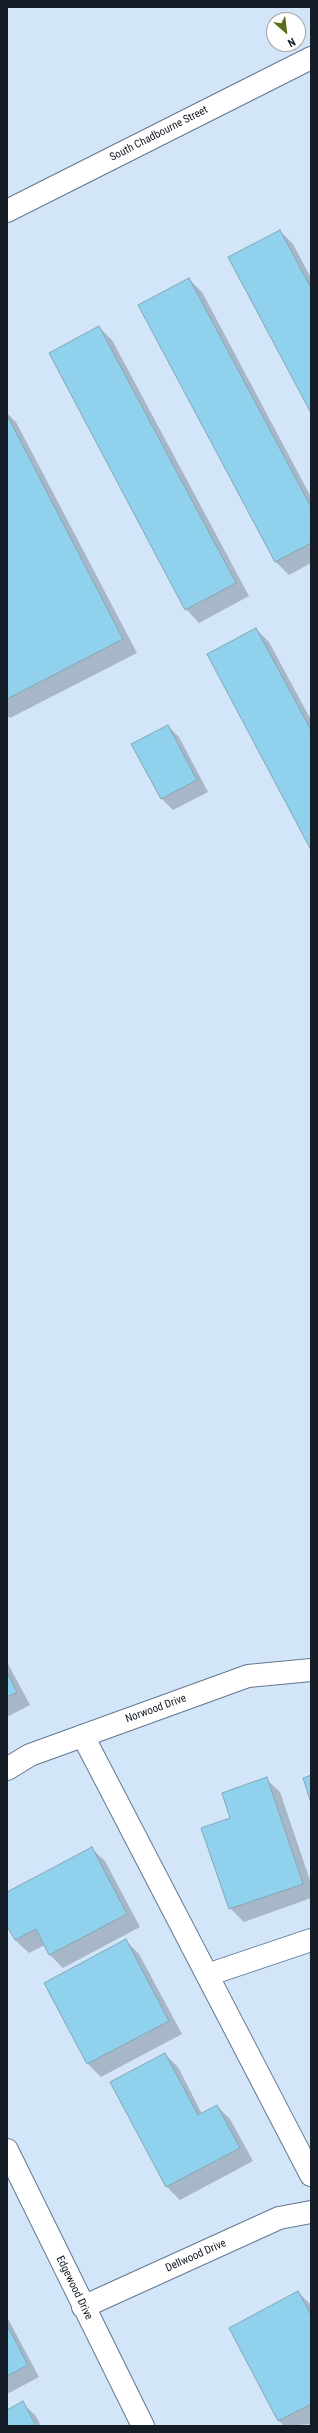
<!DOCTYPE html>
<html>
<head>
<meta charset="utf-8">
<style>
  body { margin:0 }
  #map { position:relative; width:318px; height:2433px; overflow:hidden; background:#d2e5f9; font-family:"Roboto Condensed",sans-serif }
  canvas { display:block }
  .frame { position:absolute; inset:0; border:8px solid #141c25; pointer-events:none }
  .north { position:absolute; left:266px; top:12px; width:40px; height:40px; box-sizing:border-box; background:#fff; border:1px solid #a1a4a8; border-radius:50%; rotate:152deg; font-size:11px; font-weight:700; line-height:16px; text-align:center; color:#141c25 }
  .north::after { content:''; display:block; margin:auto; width:14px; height:18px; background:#586c1a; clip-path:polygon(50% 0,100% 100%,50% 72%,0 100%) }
</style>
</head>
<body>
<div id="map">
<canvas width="318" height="2433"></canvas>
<div class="frame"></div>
<div class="north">N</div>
</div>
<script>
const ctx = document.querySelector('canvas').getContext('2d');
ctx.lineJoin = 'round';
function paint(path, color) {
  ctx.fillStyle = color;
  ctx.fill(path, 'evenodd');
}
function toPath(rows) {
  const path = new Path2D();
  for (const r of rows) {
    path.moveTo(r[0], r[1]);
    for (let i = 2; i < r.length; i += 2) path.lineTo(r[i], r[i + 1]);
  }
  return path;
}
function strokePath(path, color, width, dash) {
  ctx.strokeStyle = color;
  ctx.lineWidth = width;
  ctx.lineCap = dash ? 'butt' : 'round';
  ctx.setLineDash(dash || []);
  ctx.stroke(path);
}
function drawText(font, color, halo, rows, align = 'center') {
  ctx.font = font + ' "Roboto Condensed",sans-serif';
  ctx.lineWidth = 3;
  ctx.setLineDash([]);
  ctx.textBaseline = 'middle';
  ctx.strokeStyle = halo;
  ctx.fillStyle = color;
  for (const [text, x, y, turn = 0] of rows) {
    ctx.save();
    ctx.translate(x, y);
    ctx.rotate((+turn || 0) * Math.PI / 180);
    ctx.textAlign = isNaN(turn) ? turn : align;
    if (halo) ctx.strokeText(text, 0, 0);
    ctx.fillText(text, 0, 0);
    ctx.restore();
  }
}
paint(toPath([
  [280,231,293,244,311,278,311,411],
  [189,279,202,292,311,497,311,563,289,575,276,562,140,305],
  [99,327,112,340,249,596,199,623,186,609,50,353],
  [7,413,16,422,137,653,10,718,7,715],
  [256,629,269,642,311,720,311,848],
  [168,726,179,737,208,792,173,810,162,799,133,744],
  [7,1662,30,1705,7,1717],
  [266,1779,280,1792,311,1883,311,1898,244,1922,230,1908,232,1819],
  [91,1848,105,1861,140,1927,63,1968,50,1955,45,1945,29,1953,15,1940,7,1924,7,1893],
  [126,1941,139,1954,182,2034,101,2077,88,2064,45,1983],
  [165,2054,178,2067,202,2114,217,2106,230,2119,253,2161,180,2200,167,2187,111,2083],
  [298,2292,311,2305,311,2424,284,2426,279,2421,230,2328],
  [7,2317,39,2377,7,2394],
  [22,2403,36,2416,41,2426,7,2426,7,2411]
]), '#0003');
const building = toPath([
  [280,230,311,288,311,413,228,257,280,230],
  [189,278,311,507,311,543,275,562,138,305,189,278],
  [99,326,236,583,185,610,49,353,99,326],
  [7,415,123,639,7,699,7,415],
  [256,628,311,730,311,850,207,654,256,628],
  [168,725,197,780,161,799,131,744,168,725],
  [7,1672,17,1692,7,1697,7,1672],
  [311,1775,311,1803,303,1778,311,1775],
  [267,1777,303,1884,229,1909,201,1828,230,1818,222,1793,267,1777],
  [92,1847,127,1914,49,1955,36,1929,15,1940,7,1926,7,1892,92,1847],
  [126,1939,169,2021,87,2064,44,1983,126,1939],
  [165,2053,198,2115,217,2105,240,2148,166,2187,110,2082,165,2053],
  [298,2291,311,2315,311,2404,278,2421,229,2328,298,2291],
  [7,2325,28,2365,7,2376,7,2325],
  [23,2401,36,2426,7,2426,7,2410,23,2401]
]);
paint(building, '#90d2ed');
strokePath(building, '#83a6b4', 1);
const service = toPath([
  [83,1736,311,2175],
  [207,1975,311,1940]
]);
const minor = toPath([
  [7,1769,30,1755,248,1676,311,1670],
  [7,2150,143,2426],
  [83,2307,279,2218,311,2212]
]);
const secondary = toPath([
  [7,211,311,58]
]);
strokePath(service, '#63788f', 24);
strokePath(minor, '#63788f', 24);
strokePath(secondary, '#63788f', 24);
strokePath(service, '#fff', 22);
strokePath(minor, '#fff', 22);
strokePath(secondary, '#fff', 22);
drawText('11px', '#141c25', '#fff', [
  ["South Chadbourne Street",159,134,-27],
  ["Norwood Drive",156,1709,-20],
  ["Dellwood Drive",196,2256,-24],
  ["Edgewood Drive",74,2288,64]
]);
</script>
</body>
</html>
